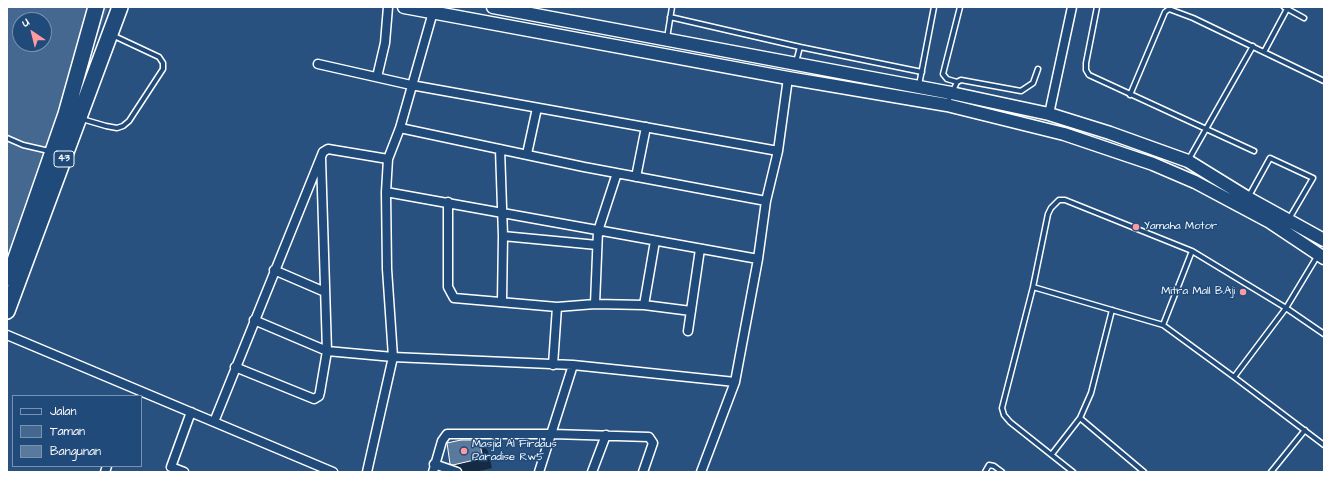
<!DOCTYPE html>
<html>
<head>
<meta charset="utf-8">
<style>
  body { margin:0 }
  #map { position:relative; width:1331px; height:479px; overflow:hidden; background:#28517f; font-family:"Architects Daughter",sans-serif }
  canvas { display:block }
  .frame { position:absolute; inset:0; border:8px solid #fff; pointer-events:none }
  .legend { position:absolute; left:12px; top:395px; width:130px; height:72px; box-sizing:border-box; background:#1f4a7a; border:1px solid #7992af; margin:0; padding:5px 7px; list-style:none; font-size:12px; color:#fff }
  .legend li { display:flex; align-items:center; gap:8px; height:20px }
  .legend b { width:20px; border:1px solid #7992af }
  .north { position:absolute; left:12px; top:12px; width:40px; height:40px; box-sizing:border-box; background:#1f4a7a; border:1px solid #7992af; border-radius:50%; rotate:325deg; font-size:11px; font-weight:700; line-height:16px; text-align:center; color:#fff }
  .north::after { content:''; display:block; margin:auto; width:14px; height:18px; background:#ff9aa2; clip-path:polygon(50% 0,100% 100%,50% 72%,0 100%) }
</style>
</head>
<body>
<div id="map">
<canvas width="1331" height="479"></canvas>
<div class="frame"></div>
<ul class="legend">
<li><b style="height:5px;background:#1f4a7a"></b>Jalan</li>
<li><b style="height:11px;background:#446890"></b>Taman</li>
<li><b style="height:11px;background:#5a7a9d"></b>Bangunan</li>
</ul>
<div class="north">U</div>
</div>
<script>
const ctx = document.querySelector('canvas').getContext('2d');
ctx.lineJoin = 'round';
function paint(path, color) {
  ctx.fillStyle = color;
  ctx.fill(path, 'evenodd');
}
function toPath(rows) {
  const path = new Path2D();
  for (const r of rows) {
    path.moveTo(r[0], r[1]);
    for (let i = 2; i < r.length; i += 2) path.lineTo(r[i], r[i + 1]);
  }
  return path;
}
function strokePath(path, color, width, dash) {
  ctx.strokeStyle = color;
  ctx.lineWidth = width;
  ctx.lineCap = dash ? 'butt' : 'round';
  ctx.setLineDash(dash || []);
  ctx.stroke(path);
}
function drawText(font, color, halo, rows, align = 'center') {
  ctx.font = font + ' "Architects Daughter",sans-serif';
  ctx.lineWidth = 3;
  ctx.setLineDash([]);
  ctx.textBaseline = 'middle';
  ctx.strokeStyle = halo;
  ctx.fillStyle = color;
  for (const [text, x, y, turn = 0] of rows) {
    ctx.save();
    ctx.translate(x, y);
    ctx.rotate((+turn || 0) * Math.PI / 180);
    ctx.textAlign = isNaN(turn) ? turn : align;
    if (halo) ctx.strokeText(text, 0, 0);
    ctx.fillText(text, 0, 0);
    ctx.restore();
  }
}
paint(toPath([
  [7,7,108,7,7,283],
  [20,20,44,20,44,44,20,44]
]), '#446890');
paint(toPath([
  [478,440,488,451,492,468,475,472,460,472,451,463,447,447,448,443]
]), '#0007');
const building = toPath([
  [461,440,479,440,483,458,453,465,450,464,447,443,461,440]
]);
paint(building, '#5a7a9d');
strokePath(building, '#fff', 1);
const lane = toPath([
  [1097,7,1086,63,1086,70,1089,75,1254,151],
  [1284,7,1304,18],
  [670,17,800,47,796,62],
  [667,38,672,7],
  [800,47,922,72],
  [1264,52,1287,9],
  [957,82,947,79,943,74,960,7],
  [919,85,934,7],
  [1130,95,1165,12,1169,9,1193,18,1324,81],
  [947,104,957,82,961,80,1021,91,1033,83,1038,69],
  [82,119,106,126,117,128,123,126,129,121,163,69,163,63,159,57,112,35],
  [7,138,23,145,49,151],
  [1189,159,1253,46],
  [1249,196,1270,158,1313,178,1289,219],
  [1033,287,1163,325,1234,377,1324,445],
  [1163,325,1192,251],
  [1234,377,1286,308,1318,255],
  [1080,418,1144,472],
  [1052,454,1080,418,1091,393,1112,310],
  [985,472,989,465,994,466,1002,472],
  [1073,472,1010,422,1004,415,1002,408,1033,287,1048,214,1051,208,1059,200,1065,200,1192,251,1286,308,1324,334],
  [1271,472,1305,430]
]);
const street = toPath([
  [318,64,411,85,778,151],
  [377,77,385,43,388,7],
  [1049,114,1072,7],
  [400,128,584,167,766,201],
  [500,149,503,236,502,301],
  [527,154,537,108],
  [636,177,646,127],
  [386,192,758,259],
  [448,202,448,287,454,298,557,307,595,304,644,305,691,311],
  [503,236,597,245],
  [274,270,325,292],
  [595,304,598,231,617,173],
  [644,305,655,241],
  [254,320,327,351,321,158],
  [688,331,700,249],
  [7,335,333,472],
  [553,365,557,307],
  [235,367,314,399,319,396,320,392,327,351,393,357,573,365,735,382],
  [214,422,323,152,328,149,388,159],
  [434,464,457,472],
  [105,472,107,466],
  [184,472,171,467,191,412],
  [367,472,393,357,387,269,386,192,388,159,400,128,433,12],
  [433,472,442,441,447,434,552,434,649,437,653,443,643,472],
  [539,472,573,365],
  [592,472,606,435],
  [701,472,735,382,758,259,766,201,778,151,788,78]
]);
const secondary = toPath([
  [404,7,788,78,947,105,1064,134,1153,164,1195,182,1270,222,1324,258],
  [493,7,951,93,1049,114,1110,133,1188,161,1248,198,1324,240]
]);
const highway = toPath([
  [9,278,66,114,96,7],
  [7,311,120,7]
]);
strokePath(lane, '#fff', 7);
strokePath(street, '#fff', 11);
strokePath(secondary, '#fff', 15);
strokePath(highway, '#fff', 18);
strokePath(lane, '#1f4a7a', 4);
strokePath(street, '#1f4a7a', 8);
strokePath(secondary, '#1f4a7a', 12);
strokePath(highway, '#1f4a7a', 15);
for (const [x, y, r, color] of [
  [1136,227,4,"#ff9aa2"],
  [1243,292,4,"#ff9aa2"],
  [464,451,4,"#ff9aa2"]
]) {
  const dot = new Path2D();
  dot.arc(x, y, r, 0, 2 * Math.PI);
  ctx.fillStyle = color;
  ctx.fill(dot);
  strokePath(dot, '#1f4a7a', 1.5);
}
for (const [x, y, w] of [
  [64,159,20]
]) {
  const box = new Path2D();
  box.roundRect(x - w / 2, y - 8, w, 16, 3);
  ctx.fillStyle = '#1f4a7a';
  ctx.fill(box);
  strokePath(box, '#fff', 1);
}
drawText('bold 10px', '#fff', null, [
  ["43",64,159]
]);
drawText('11px', '#fff', '#1f4a7a', [
  ["Yamaha Motor",1144,227],
  ["Mitra Mall B.Aji",1235,292,"right"],
  ["Masjid Al Firdaus",472,445],
  ["Paradise Rw5",472,458]
], 'left');
</script>
</body>
</html>
